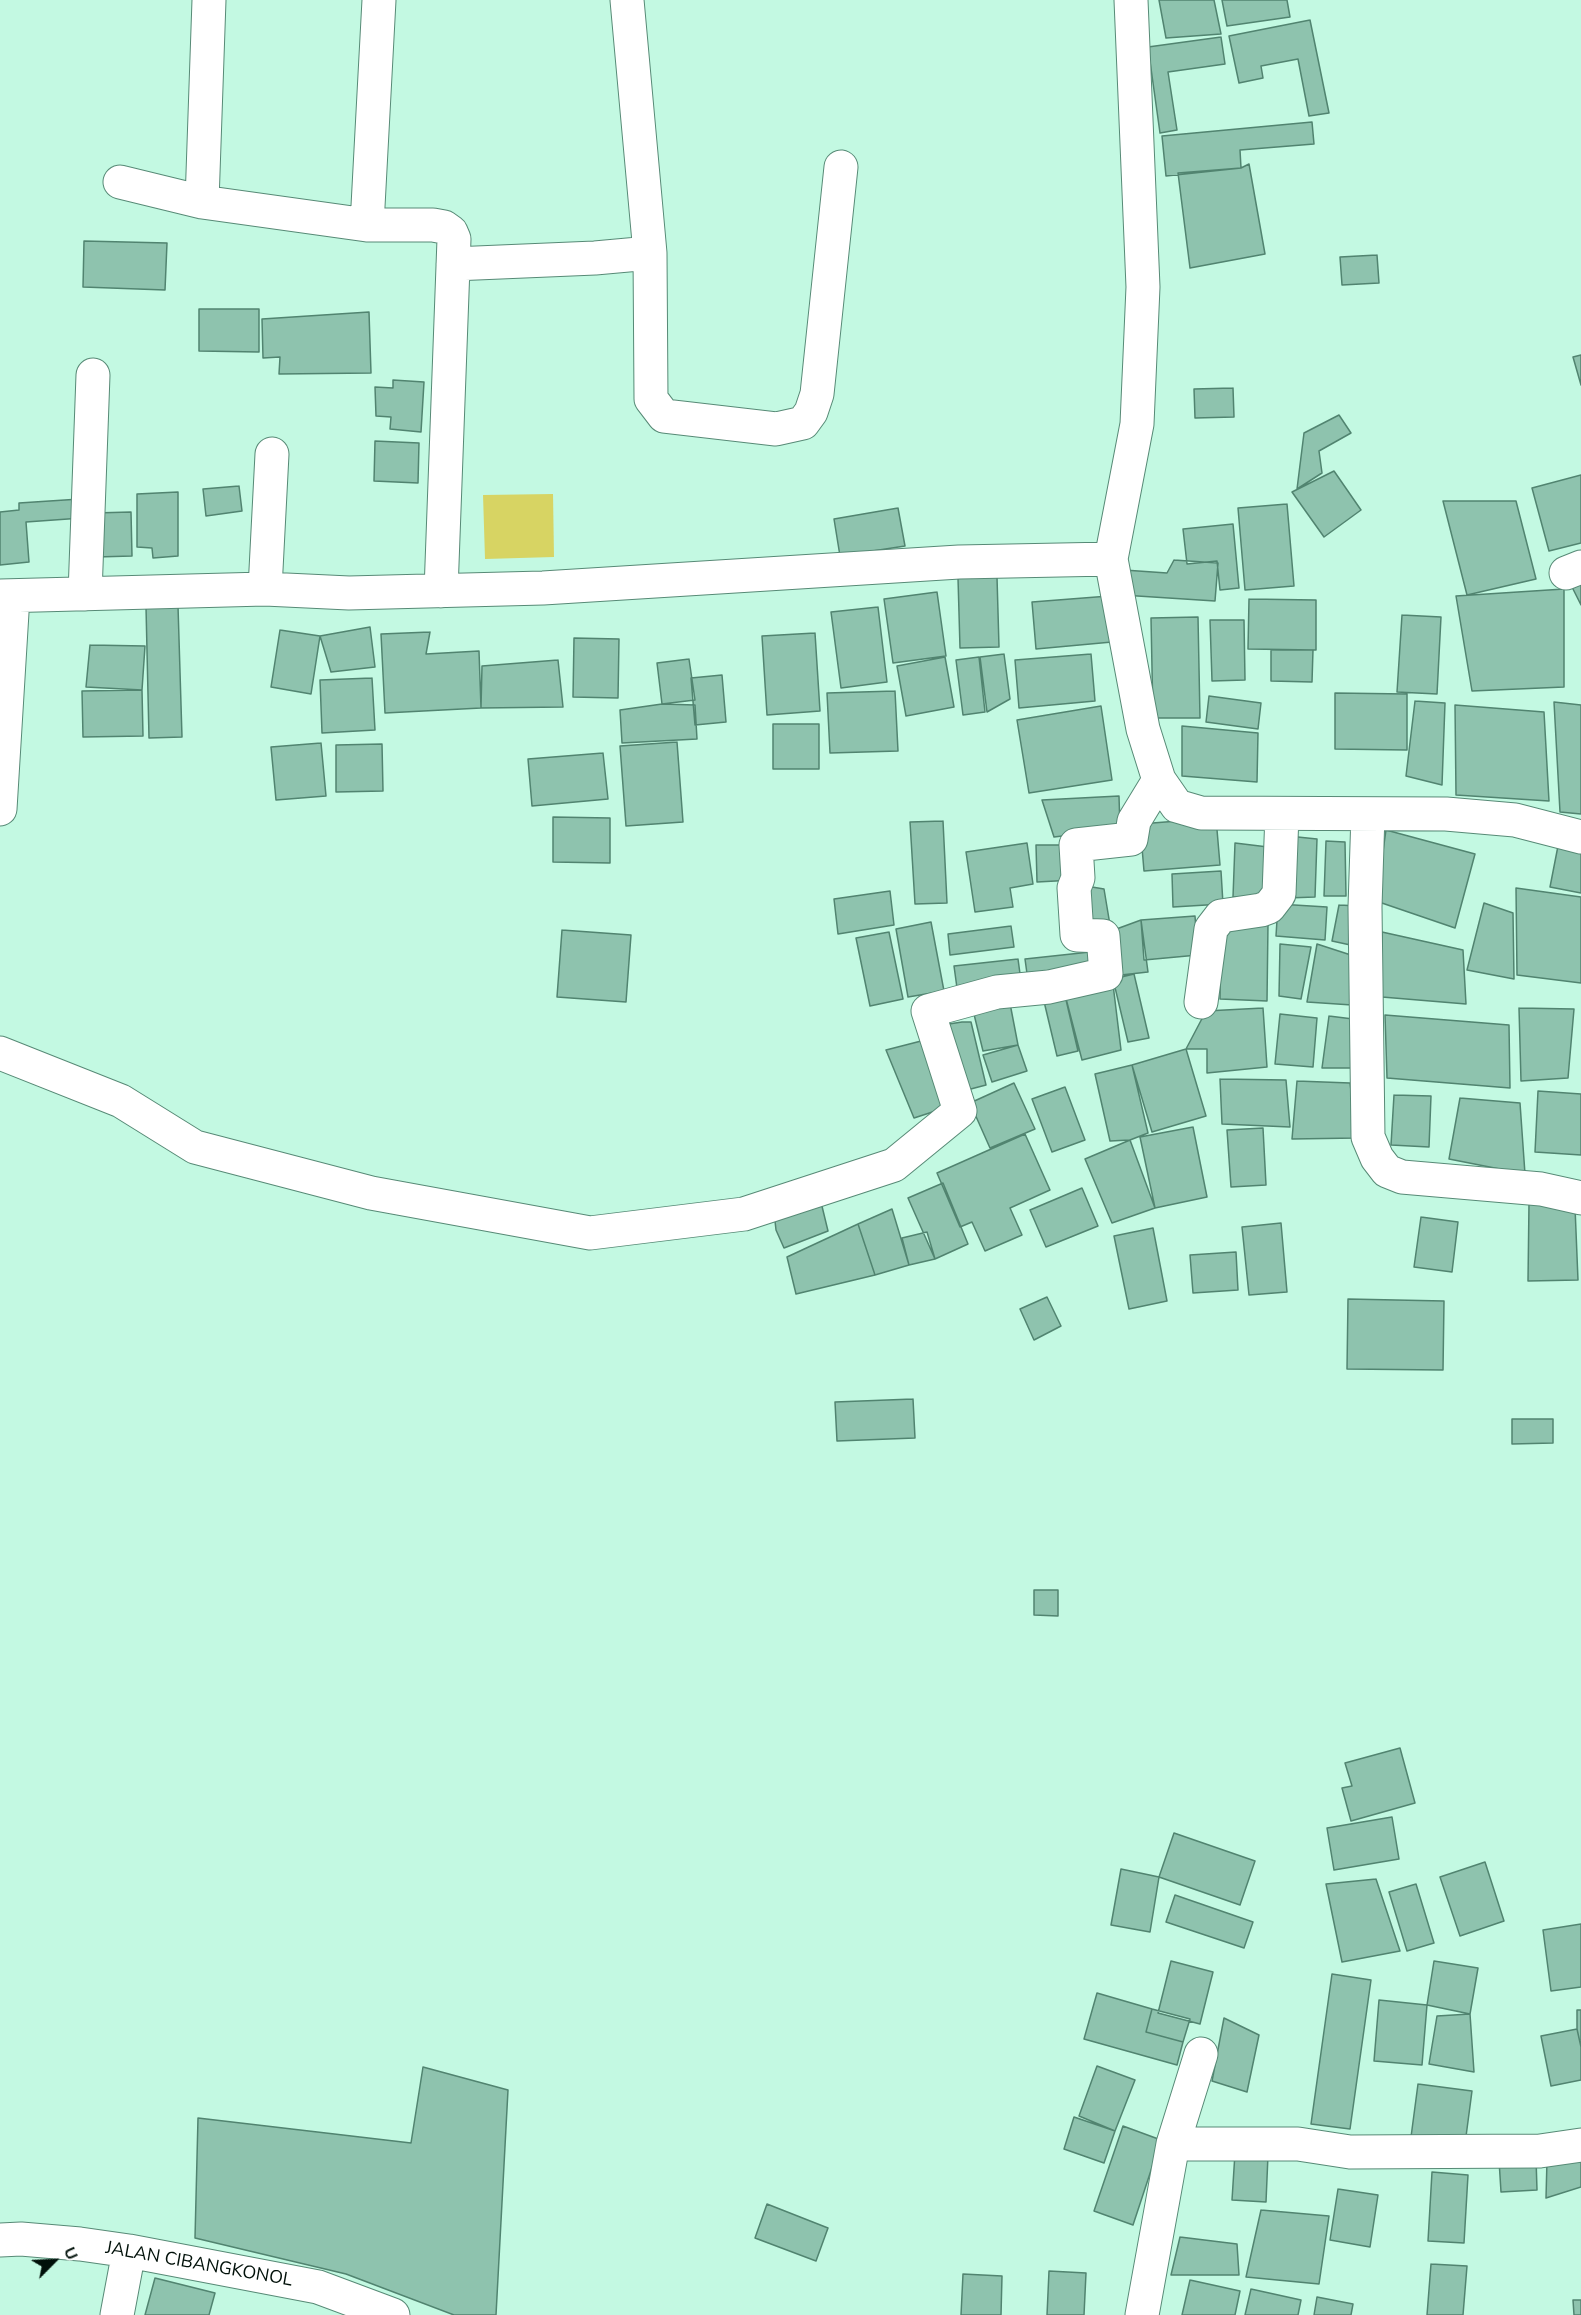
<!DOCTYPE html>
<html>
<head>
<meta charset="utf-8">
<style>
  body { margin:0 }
  #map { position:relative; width:1581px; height:2315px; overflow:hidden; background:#c3f9e2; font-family:"Nunito Sans",sans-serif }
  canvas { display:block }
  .north { position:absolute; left:24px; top:2231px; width:60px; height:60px; -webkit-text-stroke:4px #fff; paint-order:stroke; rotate:66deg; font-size:16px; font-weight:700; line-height:24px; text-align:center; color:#001009 }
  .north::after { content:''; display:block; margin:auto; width:21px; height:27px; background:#001009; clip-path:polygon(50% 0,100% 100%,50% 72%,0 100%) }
</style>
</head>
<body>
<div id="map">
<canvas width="1581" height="2315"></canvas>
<div class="north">U</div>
</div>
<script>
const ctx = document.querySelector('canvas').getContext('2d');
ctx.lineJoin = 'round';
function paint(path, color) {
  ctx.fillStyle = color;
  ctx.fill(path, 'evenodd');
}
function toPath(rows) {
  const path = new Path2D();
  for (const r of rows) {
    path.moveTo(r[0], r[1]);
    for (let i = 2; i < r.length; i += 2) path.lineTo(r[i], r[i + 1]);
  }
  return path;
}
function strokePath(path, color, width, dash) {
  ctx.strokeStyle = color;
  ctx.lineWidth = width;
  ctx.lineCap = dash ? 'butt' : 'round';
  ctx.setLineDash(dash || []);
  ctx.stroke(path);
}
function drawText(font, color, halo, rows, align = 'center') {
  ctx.font = font + ' "Nunito Sans",sans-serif';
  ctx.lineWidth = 4.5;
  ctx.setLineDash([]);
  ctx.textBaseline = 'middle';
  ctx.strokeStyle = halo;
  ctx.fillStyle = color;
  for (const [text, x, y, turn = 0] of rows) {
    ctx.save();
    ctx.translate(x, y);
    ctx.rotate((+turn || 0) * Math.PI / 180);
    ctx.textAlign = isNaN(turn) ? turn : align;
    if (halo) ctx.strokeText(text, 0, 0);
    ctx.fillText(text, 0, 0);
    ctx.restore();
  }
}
paint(toPath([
  [553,494,554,557,485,559,483,495]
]), '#d7d463');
const building = toPath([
  [1159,0,1214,0,1221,34,1166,38,1159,0],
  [1222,0,1287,0,1290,17,1227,26,1222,0],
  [1310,20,1329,113,1309,116,1298,59,1261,66,1263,78,1239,83,1229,36,1310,20],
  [1221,37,1225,64,1168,72,1177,130,1160,133,1148,47,1221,37],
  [1312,122,1314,144,1240,150,1241,168,1166,176,1162,136,1312,122],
  [1249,164,1265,254,1190,268,1178,173,1241,168,1249,164],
  [84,241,167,243,165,290,83,287,84,241],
  [1377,255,1379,283,1342,285,1340,257,1377,255],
  [199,309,259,309,259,352,199,351,199,309],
  [369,312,371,373,279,374,280,357,263,358,262,319,369,312],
  [1581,355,1581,385,1573,357,1581,355],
  [393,380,424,382,421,432,390,429,391,417,376,416,375,387,393,388,393,380],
  [1233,388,1234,417,1195,418,1194,389,1233,388],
  [1339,415,1351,433,1319,451,1322,473,1297,489,1304,433,1339,415],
  [375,441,419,443,418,483,374,481,375,441],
  [1334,471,1361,510,1324,537,1292,492,1334,471],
  [1581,475,1581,543,1549,551,1532,488,1581,475],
  [239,486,242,511,206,516,203,489,239,486],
  [178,492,178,556,153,558,152,548,137,547,137,494,178,492],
  [80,499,82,518,26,522,29,562,0,565,0,512,19,510,19,503,80,499],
  [1443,501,1516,501,1536,579,1467,595,1443,501],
  [1287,504,1294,586,1245,590,1238,508,1287,504],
  [898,508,905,546,840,556,834,519,898,508],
  [131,512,132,556,96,557,94,513,131,512],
  [1233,524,1239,588,1220,590,1217,561,1187,564,1183,529,1233,524],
  [1174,560,1218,563,1215,601,1122,595,1124,570,1167,573,1174,560],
  [997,577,999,647,960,648,958,578,997,577],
  [1581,582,1581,605,1572,587,1581,582],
  [1564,589,1564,687,1472,691,1456,596,1564,589],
  [937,592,946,656,893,663,884,599,937,592],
  [1109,596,1112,642,1036,649,1032,602,1109,596],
  [1249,599,1316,600,1316,650,1248,649,1249,599],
  [178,606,182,737,149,738,146,607,178,606],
  [878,607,887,682,841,688,831,612,878,607],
  [1402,615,1441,617,1437,694,1397,692,1402,615],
  [1198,617,1200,718,1153,718,1151,618,1198,617],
  [1210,620,1244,620,1245,680,1212,681,1210,620],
  [370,627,375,667,331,672,320,636,370,627],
  [280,630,320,636,311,694,271,687,280,630],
  [430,632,426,654,479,651,481,708,385,713,381,634,430,632],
  [815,633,820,711,767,715,762,636,815,633],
  [574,638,619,639,618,698,573,697,574,638],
  [90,645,145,646,142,690,86,687,90,645],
  [1271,650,1313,650,1312,682,1271,681,1271,650],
  [1004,654,1010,699,987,712,980,657,1004,654],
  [1091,654,1095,701,1019,708,1015,660,1091,654],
  [945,657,954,707,906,716,897,666,945,657],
  [979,657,985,712,963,715,956,660,979,657],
  [689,659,695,700,662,704,657,663,689,659],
  [558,660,563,707,481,708,482,666,558,660],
  [722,675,726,722,695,725,691,678,722,675],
  [372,678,375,730,322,733,320,680,372,678],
  [142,690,143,736,83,737,82,691,142,690],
  [895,691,898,751,830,753,827,693,895,691],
  [1335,693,1407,694,1407,750,1335,749,1335,693],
  [1209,696,1261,703,1258,729,1206,722,1209,696],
  [1415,701,1445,703,1442,785,1406,776,1415,701],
  [1554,702,1581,705,1581,814,1560,812,1554,702],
  [662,704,695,705,697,739,622,743,620,710,662,704],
  [1455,705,1544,712,1549,801,1456,795,1455,705],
  [1101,706,1112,780,1029,793,1017,720,1101,706],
  [773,724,819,724,819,769,773,769,773,724],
  [1182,726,1258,733,1257,782,1182,776,1182,726],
  [677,742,683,822,626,826,620,746,677,742],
  [321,743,326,796,276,800,271,747,321,743],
  [382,744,383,791,336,792,336,745,382,744],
  [603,753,608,799,532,806,528,759,603,753],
  [1119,796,1120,829,1054,837,1042,800,1119,796],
  [553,817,610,818,610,863,553,862,553,817],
  [1216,818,1220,865,1144,871,1140,824,1216,818],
  [943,821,947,903,915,904,910,822,943,821],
  [1386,830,1475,854,1455,928,1376,901,1386,830],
  [1288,836,1317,839,1315,897,1287,898,1288,836],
  [1326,841,1345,842,1346,896,1324,896,1326,841],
  [1027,843,1033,884,1010,888,1013,907,975,912,966,852,1027,843],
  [1235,843,1268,847,1267,897,1233,897,1235,843],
  [1036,845,1069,845,1074,880,1037,882,1036,845],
  [1558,846,1581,850,1581,893,1550,887,1558,846],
  [1221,871,1223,904,1173,907,1172,874,1221,871],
  [1080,885,1104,889,1111,931,1087,931,1080,885],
  [1516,888,1581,897,1581,983,1517,975,1516,888],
  [890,891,894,925,838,934,834,899,890,891],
  [1484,903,1513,913,1514,979,1467,970,1484,903],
  [1278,904,1327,907,1325,940,1276,936,1278,904],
  [1339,905,1359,906,1355,946,1332,941,1339,905],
  [1195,916,1198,955,1144,960,1141,920,1195,916],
  [1141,920,1148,972,1112,976,1111,931,1141,920],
  [931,922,944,991,908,997,896,929,931,922],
  [1221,923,1268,924,1267,1001,1220,999,1221,923],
  [1011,926,1014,947,950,955,948,934,1011,926],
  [562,930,631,935,626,1002,557,997,562,930],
  [889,932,903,999,870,1006,856,938,889,932],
  [1382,932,1463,950,1466,1004,1382,997,1382,932],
  [1280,944,1311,947,1301,999,1279,996,1280,944],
  [1317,944,1357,957,1352,1005,1307,1002,1317,944],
  [1090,952,1092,974,1028,981,1025,959,1090,952],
  [1018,959,1021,981,957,988,954,966,1018,959],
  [1134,974,1149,1038,1128,1042,1113,979,1134,974],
  [1112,976,1121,1050,1082,1060,1063,987,1112,976],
  [1063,987,1078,1051,1057,1056,1042,993,1063,987],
  [1008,993,1018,1045,983,1051,971,1002,1008,993],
  [1263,1008,1267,1067,1207,1073,1207,1049,1186,1049,1206,1011,1263,1008],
  [1519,1008,1574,1009,1568,1078,1521,1081,1519,1008],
  [1280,1014,1317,1018,1313,1067,1275,1064,1280,1014],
  [1385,1015,1509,1025,1510,1088,1387,1078,1385,1015],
  [1329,1016,1361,1020,1359,1068,1322,1068,1329,1016],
  [962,1022,971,1022,986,1085,967,1090,949,1024,962,1022],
  [925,1040,951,1106,914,1118,886,1050,925,1040],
  [1018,1045,1027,1071,992,1082,983,1055,1018,1045],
  [1186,1049,1206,1116,1152,1132,1132,1065,1186,1049],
  [1132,1065,1148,1133,1130,1140,1110,1141,1095,1074,1132,1065],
  [1220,1079,1286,1080,1290,1127,1222,1124,1220,1079],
  [1297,1081,1350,1083,1357,1138,1292,1139,1297,1081],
  [1014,1083,1035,1129,990,1148,970,1103,1014,1083],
  [1065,1087,1085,1140,1052,1152,1032,1099,1065,1087],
  [1538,1091,1581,1094,1581,1155,1535,1152,1538,1091],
  [1394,1095,1431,1096,1429,1147,1391,1145,1394,1095],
  [1460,1098,1520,1103,1525,1174,1449,1159,1460,1098],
  [1193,1127,1207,1197,1155,1208,1140,1137,1193,1127],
  [1263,1128,1266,1185,1231,1187,1227,1130,1263,1128],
  [1025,1134,1050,1190,1010,1208,1022,1235,985,1251,972,1222,960,1227,937,1173,1025,1134],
  [1130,1140,1155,1208,1112,1223,1085,1159,1130,1140],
  [943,1183,968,1244,935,1259,908,1198,943,1183],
  [1082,1188,1098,1226,1046,1247,1030,1210,1082,1188],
  [820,1198,828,1231,784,1248,776,1230,774,1212,820,1198],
  [1529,1203,1575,1207,1578,1280,1528,1281,1529,1203],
  [892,1209,909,1265,875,1275,858,1224,892,1209],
  [1421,1217,1458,1222,1452,1272,1414,1267,1421,1217],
  [1281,1223,1287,1292,1249,1295,1242,1227,1281,1223],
  [858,1224,875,1275,796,1294,787,1257,858,1224],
  [1153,1228,1167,1301,1129,1309,1114,1236,1153,1228],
  [927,1232,935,1259,909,1265,902,1238,927,1232],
  [1236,1252,1238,1290,1193,1293,1190,1255,1236,1252],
  [1047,1297,1061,1326,1034,1340,1020,1309,1047,1297],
  [1348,1299,1444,1301,1443,1370,1347,1369,1348,1299],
  [913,1399,915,1438,837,1441,835,1402,913,1399],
  [1512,1419,1553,1419,1553,1443,1512,1444,1512,1419],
  [1034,1590,1058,1590,1058,1616,1034,1615,1034,1590],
  [1400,1748,1415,1803,1351,1821,1342,1788,1352,1786,1345,1763,1400,1748],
  [1392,1817,1399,1859,1334,1870,1327,1828,1392,1817],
  [1174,1833,1255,1861,1240,1905,1159,1877,1174,1833],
  [1485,1862,1504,1921,1460,1936,1440,1877,1485,1862],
  [1121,1869,1159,1877,1150,1932,1111,1925,1121,1869],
  [1376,1879,1400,1951,1342,1962,1326,1884,1376,1879],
  [1416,1884,1434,1943,1407,1951,1389,1892,1416,1884],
  [1175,1895,1253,1922,1244,1948,1166,1922,1175,1895],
  [1581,1924,1581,1987,1551,1991,1543,1930,1581,1924],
  [1171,1961,1213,1972,1200,2024,1158,2013,1171,1961],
  [1434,1961,1478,1968,1470,2014,1427,2005,1434,1961],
  [1332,1974,1371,1980,1350,2129,1311,2124,1332,1974],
  [1097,1993,1152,2009,1146,2032,1183,2042,1177,2065,1084,2039,1097,1993],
  [1379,2000,1427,2005,1422,2065,1374,2061,1379,2000],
  [1152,2009,1190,2019,1183,2042,1146,2032,1152,2009],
  [1577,2010,1581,2010,1581,2047,1577,2029,1577,2010],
  [1470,2014,1474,2072,1429,2064,1437,2016,1470,2014],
  [1224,2018,1259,2035,1247,2092,1212,2081,1224,2018],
  [1577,2029,1581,2047,1581,2080,1551,2086,1541,2036,1577,2029],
  [1097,2066,1135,2080,1115,2131,1079,2116,1097,2066],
  [423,2067,508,2090,496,2315,454,2315,346,2274,195,2238,198,2118,411,2143,423,2067],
  [1418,2084,1472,2091,1465,2144,1411,2137,1418,2084],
  [1074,2117,1115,2131,1104,2163,1064,2149,1074,2117],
  [1123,2126,1161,2140,1133,2225,1094,2211,1123,2126],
  [1235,2153,1268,2155,1266,2202,1232,2200,1235,2153],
  [1581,2157,1581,2187,1546,2198,1547,2160,1581,2157],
  [1536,2158,1537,2190,1501,2192,1499,2160,1536,2158],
  [1432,2172,1468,2175,1464,2243,1428,2241,1432,2172],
  [1338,2189,1378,2195,1370,2247,1330,2240,1338,2189],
  [767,2204,828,2228,816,2261,755,2238,767,2204],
  [1261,2210,1329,2216,1319,2284,1246,2277,1261,2210],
  [1180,2237,1237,2244,1239,2275,1171,2275,1180,2237],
  [1431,2264,1467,2266,1463,2315,1427,2315,1431,2264],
  [1049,2271,1086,2273,1084,2315,1047,2315,1049,2271],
  [963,2274,1002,2276,1001,2315,961,2315,963,2274],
  [155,2278,215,2293,209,2315,145,2315,155,2278],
  [1190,2280,1240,2291,1235,2315,1182,2315,1190,2280],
  [1251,2289,1301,2300,1298,2315,1245,2315,1251,2289],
  [1317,2297,1353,2304,1351,2315,1314,2315,1317,2297],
  [1573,2300,1581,2300,1581,2315,1574,2315,1573,2300]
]);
paint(building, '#8ec3ae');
strokePath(building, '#518470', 1.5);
const minor = toPath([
  [627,0,650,253],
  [1131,0,1143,287,1137,424,1111,559,1143,729,1159,780,1177,806,1201,813,1446,814,1515,820,1581,837],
  [120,182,202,202,367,225,433,225,444,227,451,232,454,239,441,591],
  [202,202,209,0],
  [367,225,379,0],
  [453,264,595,258,650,253,651,399,664,416,776,429,803,423,811,412,817,394,841,167],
  [1566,573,1581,567],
  [265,589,272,454],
  [85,594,93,375],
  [0,596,265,589,349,593,543,588,959,562,1111,559],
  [0,809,13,596],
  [1368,814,1365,907,1368,1137,1377,1158,1387,1171,1402,1177,1541,1189,1581,1198],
  [1201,1002,1211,929,1221,916,1261,910,1269,907,1279,894,1282,814],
  [0,1053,121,1101,195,1147,371,1193,590,1233,744,1214,894,1165,960,1111,928,1011,997,992,1049,987,1106,974,1103,936,1077,935,1074,888,1078,878,1076,845,1131,839,1134,821,1159,780],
  [1173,2144,1298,2144,1350,2152,1540,2151,1581,2145],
  [0,2240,21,2239,80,2244,129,2251,318,2287,393,2315],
  [117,2315,129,2251],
  [1142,2315,1173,2144,1201,2054]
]);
strokePath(minor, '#578a76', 35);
strokePath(minor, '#fff', 33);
drawText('18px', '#001009', '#fff', [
  ["JALAN CIBANGKONOL",199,2265,10]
]);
</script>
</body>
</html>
